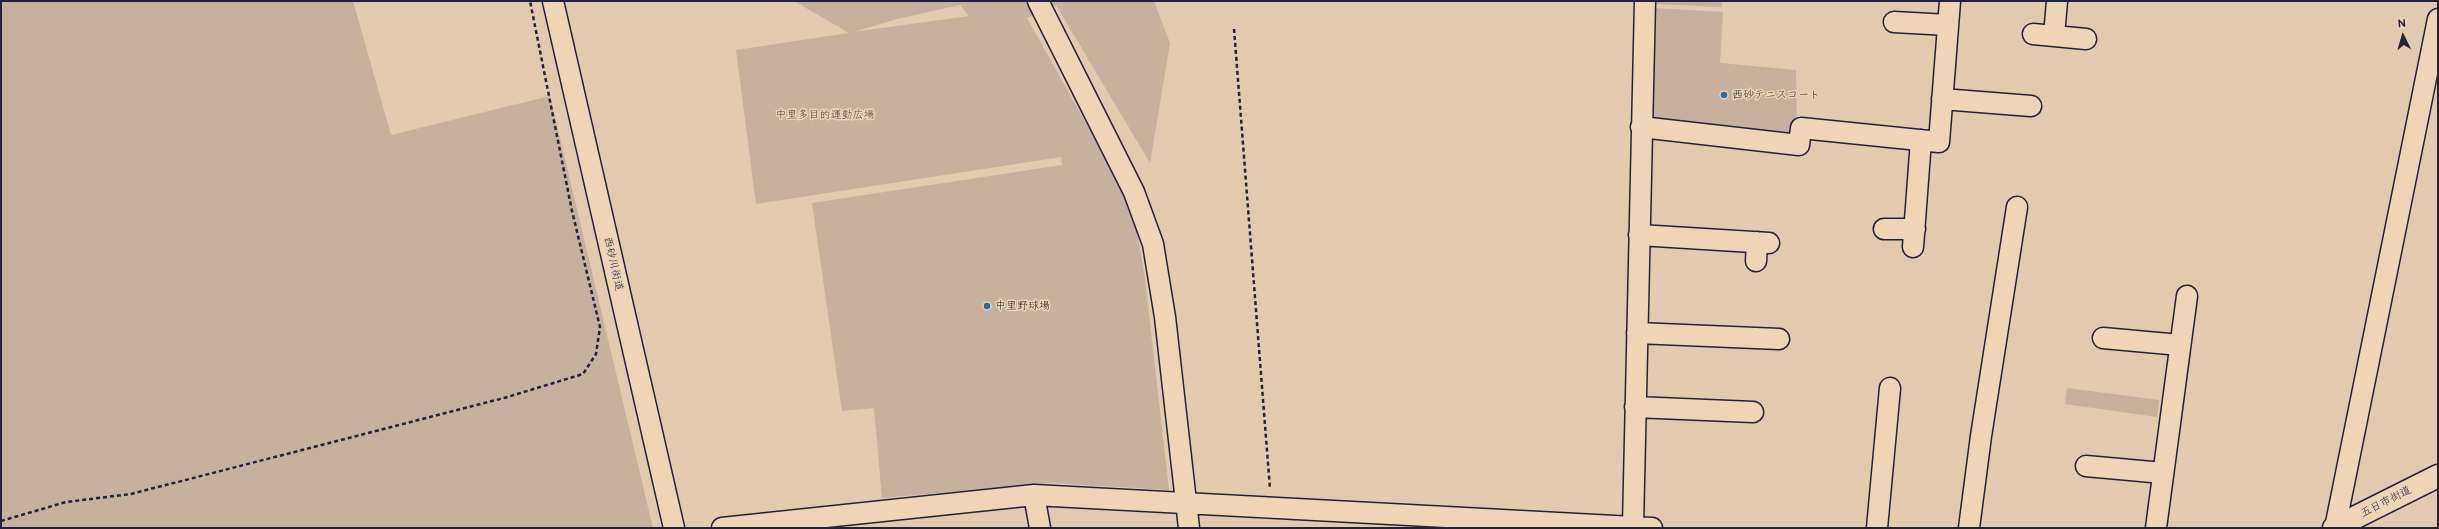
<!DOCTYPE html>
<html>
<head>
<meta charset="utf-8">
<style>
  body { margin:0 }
  #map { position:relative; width:2439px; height:529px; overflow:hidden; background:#e1caae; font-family:"Balsamiq Sans",sans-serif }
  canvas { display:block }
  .frame { position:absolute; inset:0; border:2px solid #22223b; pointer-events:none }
  .north { position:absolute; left:2383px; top:16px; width:40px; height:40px; -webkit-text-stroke:3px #edd5b5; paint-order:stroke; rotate:355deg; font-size:11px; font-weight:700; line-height:16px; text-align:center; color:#22223b }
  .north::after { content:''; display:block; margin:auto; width:14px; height:18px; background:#22223b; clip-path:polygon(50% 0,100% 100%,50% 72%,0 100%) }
</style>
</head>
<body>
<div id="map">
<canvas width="2439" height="529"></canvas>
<div class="frame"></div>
<div class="north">N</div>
</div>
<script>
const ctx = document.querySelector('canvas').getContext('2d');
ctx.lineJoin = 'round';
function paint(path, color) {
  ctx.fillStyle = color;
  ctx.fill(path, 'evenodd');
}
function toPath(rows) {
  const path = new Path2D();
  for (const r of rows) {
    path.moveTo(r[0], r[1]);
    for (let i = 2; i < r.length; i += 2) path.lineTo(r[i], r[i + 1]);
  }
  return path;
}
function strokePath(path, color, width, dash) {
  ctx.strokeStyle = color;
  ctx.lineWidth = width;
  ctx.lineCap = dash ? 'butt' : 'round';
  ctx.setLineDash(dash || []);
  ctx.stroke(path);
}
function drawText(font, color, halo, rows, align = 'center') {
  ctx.font = font + ' "Balsamiq Sans","Klee One",sans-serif';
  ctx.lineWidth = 3;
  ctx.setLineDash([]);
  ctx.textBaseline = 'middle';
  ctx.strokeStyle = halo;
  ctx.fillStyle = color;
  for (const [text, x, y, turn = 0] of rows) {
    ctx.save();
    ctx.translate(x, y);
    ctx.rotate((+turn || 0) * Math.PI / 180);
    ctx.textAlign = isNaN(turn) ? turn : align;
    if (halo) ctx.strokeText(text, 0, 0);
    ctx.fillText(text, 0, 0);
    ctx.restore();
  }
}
paint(toPath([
  [1,1,353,1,391,135,550,96,653,528,1,528],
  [794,1,1154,1,1170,43,1150,163,1056,5,1027,18,1133,207,1145,279,1169,490,1051,483,882,498,874,408,842,411,812,203,1062,165,1061,157,756,204,736,50,849,33],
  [960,5,969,16,853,32,897,19],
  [1654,1,1722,1,1722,7,1654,4],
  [1654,8,1723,12,1720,63,1796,70,1797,139,1651,121],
  [2067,388,2159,400,2157,417,2065,404]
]), '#c5b19d');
const minor = toPath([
  [553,1,674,528],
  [1038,1,1134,192,1153,244,1165,317,1189,528],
  [1894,22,1948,25],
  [2033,34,2086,39],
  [2054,36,2057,1],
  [1942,99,2031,106],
  [1641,127,1799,145,1801,128,1939,142,1950,1],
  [1884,229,1915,229],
  [1639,235,1769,243],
  [1913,247,1921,140],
  [1756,261,1757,242],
  [1637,333,1779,339],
  [2103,338,2180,345],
  [1635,407,1753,412],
  [2086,466,2163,473],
  [1034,495,1040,528],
  [1633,526,1645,1],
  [722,528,1034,495,1652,528],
  [1877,528,1890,388],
  [1969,528,1981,436,2017,207],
  [2156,528,2187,296],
  [2335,528,2438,19]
]);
const major = toPath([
  [2334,528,2438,476]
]);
strokePath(minor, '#22223b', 23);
strokePath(major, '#22223b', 25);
strokePath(toPath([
  [1234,29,1270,489],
  [1,521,66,502,131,494,504,398,583,374,596,354,600,327,572,211,530,1]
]), '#22223b', 2.5, [4, 3]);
strokePath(minor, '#edd5b5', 20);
strokePath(major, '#edd5b5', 22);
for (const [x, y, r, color] of [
  [1724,95,4,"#1f6fb2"],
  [987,306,4,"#1f6fb2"]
]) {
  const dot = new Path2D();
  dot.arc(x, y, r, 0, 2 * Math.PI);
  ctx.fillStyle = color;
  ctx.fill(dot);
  strokePath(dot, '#edd5b5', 1.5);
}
drawText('11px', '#22223b', '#edd5b5', [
  ["西砂テニスコート",1732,95],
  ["中里野球場",995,306]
], 'left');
drawText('11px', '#433f4f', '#edd5b5', [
  ["中里多目的運動広場",825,115]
]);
drawText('11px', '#22223b', '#edd5b5', [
  ["西砂川街道",613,264,77],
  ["五日市街道",2386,502,-27]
]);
</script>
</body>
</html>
